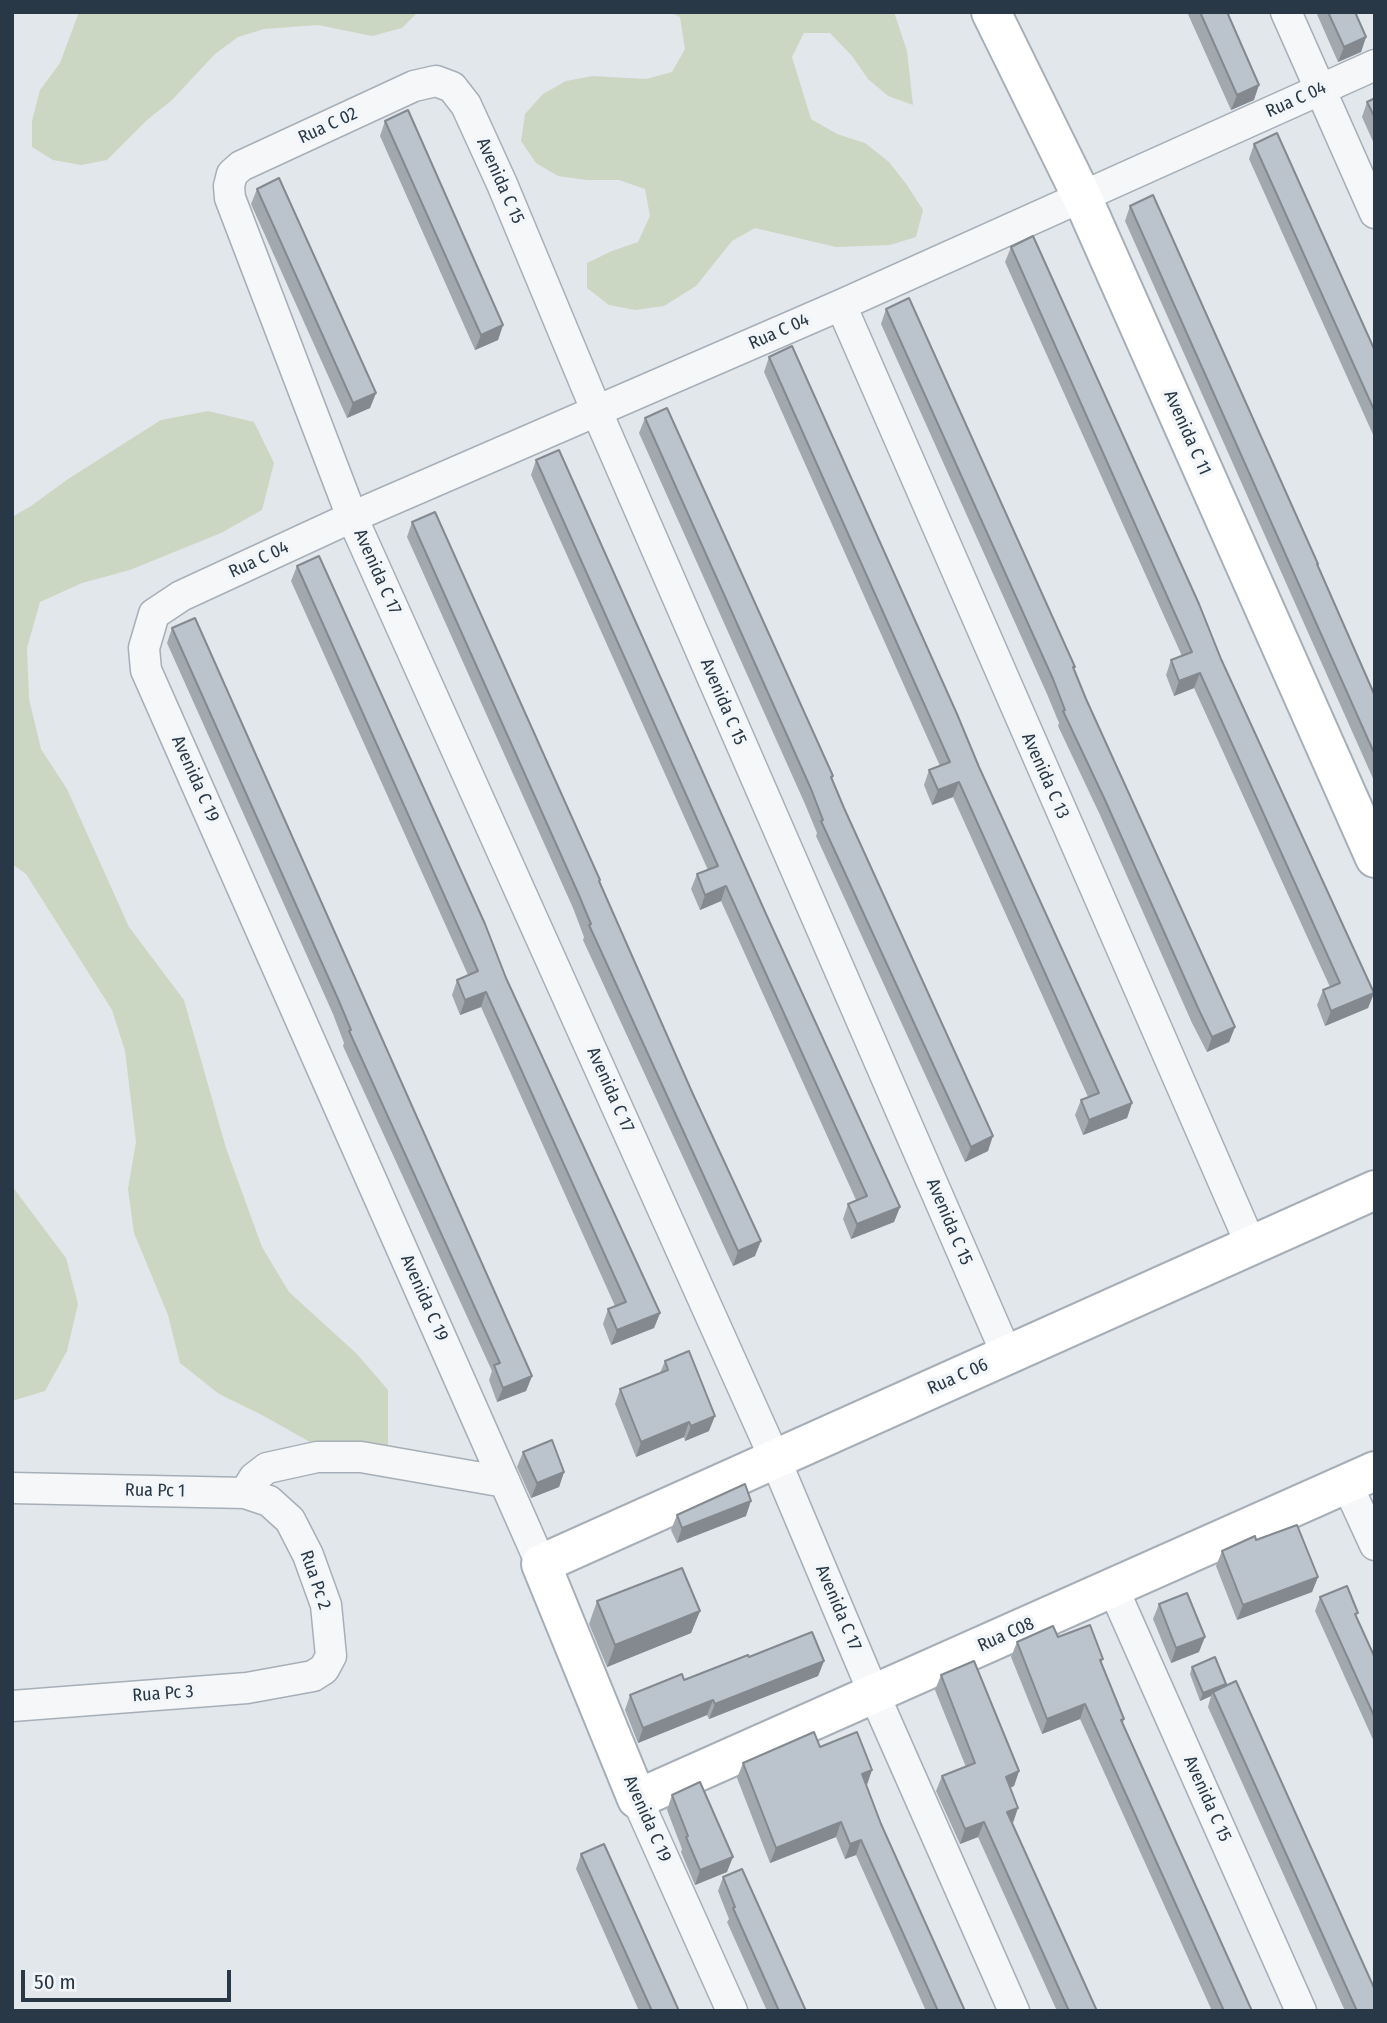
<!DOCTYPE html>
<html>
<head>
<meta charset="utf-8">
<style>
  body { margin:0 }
  #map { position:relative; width:1387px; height:2023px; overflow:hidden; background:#e2e7ec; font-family:"Fira Sans Condensed",sans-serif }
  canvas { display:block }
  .frame { position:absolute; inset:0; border:14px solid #283846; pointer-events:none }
  .scale { position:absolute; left:21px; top:1970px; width:210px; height:32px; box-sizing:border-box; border:4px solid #283846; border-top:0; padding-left:9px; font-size:21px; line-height:24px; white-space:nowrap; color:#283846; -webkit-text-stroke:5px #f2f6f9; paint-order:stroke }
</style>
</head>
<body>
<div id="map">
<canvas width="1387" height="2023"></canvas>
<div class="frame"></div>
<div class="scale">50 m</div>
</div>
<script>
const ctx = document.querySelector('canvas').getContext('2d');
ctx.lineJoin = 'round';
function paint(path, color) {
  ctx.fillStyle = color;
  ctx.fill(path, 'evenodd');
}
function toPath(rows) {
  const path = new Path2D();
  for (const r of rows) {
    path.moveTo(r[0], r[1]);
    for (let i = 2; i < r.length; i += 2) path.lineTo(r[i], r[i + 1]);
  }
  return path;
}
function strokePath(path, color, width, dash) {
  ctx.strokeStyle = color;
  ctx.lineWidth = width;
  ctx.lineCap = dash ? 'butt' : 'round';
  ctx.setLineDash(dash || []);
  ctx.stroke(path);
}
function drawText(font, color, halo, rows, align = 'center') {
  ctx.font = font + ' "Fira Sans Condensed",sans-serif';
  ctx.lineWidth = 7;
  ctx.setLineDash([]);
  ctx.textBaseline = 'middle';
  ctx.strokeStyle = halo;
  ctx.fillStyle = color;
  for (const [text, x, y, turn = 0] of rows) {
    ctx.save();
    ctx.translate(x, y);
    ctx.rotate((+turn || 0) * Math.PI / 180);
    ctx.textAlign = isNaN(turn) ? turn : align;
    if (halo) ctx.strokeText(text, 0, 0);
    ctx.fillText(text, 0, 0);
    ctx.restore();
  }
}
paint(toPath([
  [79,12,418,12,402,28,372,36,318,25,264,29,238,37,215,54,172,100,147,120,107,160,81,165,53,160,32,147,32,121,40,90,60,63],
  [669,12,894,12,907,51,913,105,888,96,868,79,852,56,830,33,804,33,792,57,811,119,837,134,865,143,889,162,907,185,923,210,916,237,890,245,836,247,755,228,732,241,696,286,664,306,635,310,609,305,587,288,587,263,612,251,638,242,650,216,645,189,619,180,587,180,558,176,536,163,521,141,525,114,543,94,566,81,593,76,646,79,672,72,685,49,680,17],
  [208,411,254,422,274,463,262,510,221,533,130,570,82,583,40,602,27,648,29,699,41,749,67,789,129,927,184,1000,226,1148,262,1247,289,1292,357,1354,388,1390,388,1455,342,1460,262,1415,219,1394,180,1363,168,1315,134,1233,128,1189,136,1142,125,1051,112,1010,26,874,12,864,12,517,31,506,68,479,161,420],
  [12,1186,66,1258,78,1304,67,1351,45,1391,12,1401]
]), '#cbd7c2');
const street = toPath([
  [1286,12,1375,213],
  [841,305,1251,1245],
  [1007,1355,597,412,502,184,466,105,452,87,436,81,414,86,241,166,232,174,229,186,230,198,352,517,775,1459,874,1694,1014,2011],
  [1347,1484,1375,1545],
  [12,1488,245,1493,269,1501,290,1520,308,1555,326,1605,331,1656,324,1669,313,1676,247,1688,12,1706],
  [245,1493,254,1478,267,1468,317,1457,361,1457,505,1482],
  [541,1564,146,670,144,648,154,614,181,596,352,517,841,305,1375,65],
  [1113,1588,1301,2011],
  [637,1799,732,2011]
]);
const secondary = toPath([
  [991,12,1082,197,1375,858],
  [1375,1190,541,1564,637,1799,1375,1471]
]);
strokePath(street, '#a6afb7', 33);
strokePath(secondary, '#a6afb7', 42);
strokePath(street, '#f5f7f9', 30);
strokePath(secondary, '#fff', 38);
paint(toPath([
  [1187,12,1227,12,1254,100,1231,110],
  [1316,12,1355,12,1366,37,1361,52,1338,62],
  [1375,98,1375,146,1362,117,1367,102],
  [385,121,503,325,498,340,475,350,380,136],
  [1254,144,1375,351,1375,439,1249,159],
  [257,189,376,393,370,408,347,418,251,204],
  [1130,206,1317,566,1375,696,1375,783,1125,221],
  [1011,247,1221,659,1374,993,1368,1008,1325,1026,1317,1005,1323,990,1330,987,1194,688,1174,696,1166,675,1171,660,1182,656,1005,262],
  [886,309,1073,670,1235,1027,1229,1042,1207,1052,1192,1023,1100,815,1058,726,1059,723,1047,694,881,324],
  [769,357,979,767,1132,1103,1127,1118,1083,1135,1075,1115,1081,1100,1088,1097,953,797,932,805,924,785,929,770,940,766,764,372],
  [645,418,833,776,832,779,988,1151,965,1162,816,836,817,833,805,804,639,433],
  [536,460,766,914,900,1207,894,1222,851,1239,843,1219,848,1204,856,1200,721,901,700,910,691,889,697,874,708,870,531,475],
  [412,522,600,880,599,882,755,1256,733,1266,583,940,584,937,573,908,407,537],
  [297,566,506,978,660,1313,654,1328,611,1345,603,1324,608,1309,615,1306,481,1007,460,1015,452,995,457,980,468,975,291,581],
  [172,628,532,1376,526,1391,497,1402,489,1380,492,1371,343,1046,344,1043,333,1014,167,643],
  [665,1361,709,1431,685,1441,684,1437,636,1457,615,1404,620,1389,660,1373],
  [523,1452,564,1472,559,1487,531,1498,517,1467],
  [677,1515,746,1516,677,1543,671,1530],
  [1256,1540,1318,1577,1312,1592,1237,1620,1216,1566,1222,1551],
  [1320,1597,1356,1617,1375,1658,1375,1744,1315,1611],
  [597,1601,700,1611,691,1633,607,1667,589,1624],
  [1159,1604,1199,1652,1171,1663,1153,1619],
  [1058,1637,1103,1659,1101,1663,1124,1719,1123,1723,1252,2011,1212,2011,1080,1719,1042,1734,1011,1657,1017,1642],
  [749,1657,824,1661,818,1676,709,1719,707,1715,638,1743,625,1710,630,1695,684,1680],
  [1192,1667,1226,1684,1225,1686,1375,2011,1345,2011,1208,1707,1211,1696,1200,1701,1190,1674],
  [941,1675,1019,1771,1014,1786,1010,1788,1012,1823,1097,2011,1057,2011,978,1837,960,1844,936,1791,942,1776,966,1767,935,1690],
  [820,1747,881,1824,965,2011,926,2011,856,1855,845,1859,836,1837,770,1863,737,1778,743,1763],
  [672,1795,727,1872,695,1885,681,1852,682,1849,667,1810],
  [581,1854,679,2011,639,2011,576,1869],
  [723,1877,806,2011,767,2011,727,1922,729,1919,718,1891]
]), '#a1a9af');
paint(toPath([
  [1366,37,1361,52,1338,62,1344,47],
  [1259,85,1254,100,1231,110,1237,95],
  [503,325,498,340,475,350,481,335],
  [376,393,370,408,347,418,353,403],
  [1200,673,1194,688,1174,696,1179,681],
  [959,782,953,797,932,805,938,790],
  [726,886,721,901,700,910,705,895],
  [486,992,481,1007,460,1015,465,1000],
  [1374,993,1368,1008,1325,1026,1331,1011],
  [1235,1027,1229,1042,1207,1052,1212,1037],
  [1132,1103,1127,1118,1083,1135,1089,1120],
  [993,1136,988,1151,965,1162,971,1147],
  [900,1207,894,1222,851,1239,857,1224],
  [761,1241,755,1256,733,1266,738,1251],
  [660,1313,654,1328,611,1345,617,1330],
  [532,1376,526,1391,497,1402,503,1388],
  [715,1416,709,1431,685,1441,691,1426],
  [689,1422,684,1437,636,1457,641,1442],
  [564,1472,559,1487,531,1498,537,1483],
  [751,1501,746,1516,677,1543,682,1528],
  [1318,1577,1312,1592,1237,1620,1243,1605],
  [700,1611,691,1633,607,1667,615,1645],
  [1205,1637,1199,1652,1171,1663,1176,1648],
  [824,1661,818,1676,709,1719,715,1704],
  [1226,1684,1223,1692,1213,1692,1211,1696,1200,1701,1203,1693],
  [713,1700,707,1715,638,1743,643,1728],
  [1085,1704,1080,1719,1042,1734,1047,1719],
  [872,1770,867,1785,862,1774],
  [1019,1771,1014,1786,1000,1792,1006,1777],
  [1018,1808,1013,1823,1007,1812],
  [841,1822,836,1837,770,1863,776,1848],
  [984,1822,978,1837,960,1844,965,1829],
  [861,1840,856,1855,845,1859,850,1844],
  [733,1857,727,1872,695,1885,700,1870]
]), '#83898f');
const building = toPath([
  [1200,12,1227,12,1259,85,1237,95,1200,12],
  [1328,12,1355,12,1366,37,1344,47,1328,12],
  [1375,98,1375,118,1367,102,1375,98],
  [408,110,503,325,481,335,385,121,408,110],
  [1277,133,1375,351,1375,412,1254,144,1277,133],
  [279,178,376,393,353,403,257,189,279,178],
  [1153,195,1318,564,1317,564,1375,696,1375,755,1130,206,1153,195],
  [1033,236,1199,604,1221,659,1374,993,1331,1011,1323,990,1340,983,1200,673,1179,681,1171,660,1192,652,1011,247,1033,236],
  [909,298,1075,667,1073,667,1086,699,1235,1027,1212,1037,1198,1008,1105,800,1063,711,1065,710,1053,679,886,309,909,298],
  [792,346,957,714,979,767,1132,1103,1089,1120,1081,1100,1099,1093,959,782,938,790,929,770,950,762,769,357,792,346],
  [667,408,833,776,831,777,844,808,993,1136,971,1147,821,821,823,820,811,789,645,418,667,408],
  [559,450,766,914,900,1207,857,1224,848,1204,867,1196,726,886,705,895,697,874,718,866,536,460,559,450],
  [435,512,600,880,599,881,692,1092,761,1241,738,1251,589,925,591,924,578,893,412,522,435,512],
  [319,556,485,924,506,978,660,1313,617,1330,608,1309,626,1302,486,992,465,1000,457,980,478,971,297,566,319,556],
  [195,618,532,1376,503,1388,494,1365,500,1363,349,1031,351,1030,338,999,172,628,195,618],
  [689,1351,715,1416,691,1426,689,1422,641,1442,620,1389,668,1370,665,1361,689,1351],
  [552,1440,564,1472,537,1483,523,1452,552,1440],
  [745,1484,751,1501,682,1528,677,1515,745,1484],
  [1297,1525,1318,1577,1243,1605,1222,1551,1255,1536,1256,1540,1297,1525],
  [682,1568,700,1611,615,1645,597,1601,682,1568],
  [1347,1586,1358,1613,1355,1614,1375,1658,1375,1718,1320,1597,1347,1586],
  [1187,1593,1205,1637,1176,1648,1159,1604,1187,1593],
  [1090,1625,1103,1659,1100,1660,1124,1719,1121,1720,1252,2011,1224,2011,1085,1704,1047,1719,1017,1642,1053,1626,1058,1637,1090,1625],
  [812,1632,824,1661,715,1704,713,1700,643,1728,630,1695,682,1674,684,1680,748,1655,749,1657,812,1632],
  [1215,1657,1226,1684,1203,1693,1192,1667,1215,1657],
  [974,1661,1019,1771,1006,1777,1018,1808,1007,1812,1097,2011,1069,2011,984,1822,965,1829,942,1776,975,1763,941,1675,974,1661],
  [1236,1681,1375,1990,1375,2011,1357,2011,1213,1692,1236,1681],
  [814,1732,820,1747,857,1732,872,1770,862,1774,881,1824,965,2011,938,2011,861,1840,850,1844,841,1822,776,1848,743,1763,814,1732],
  [700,1782,733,1857,700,1870,686,1837,688,1836,672,1795,700,1782],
  [604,1844,679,2011,652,2011,581,1854,604,1844],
  [742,1869,806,2011,779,2011,733,1908,735,1907,723,1877,742,1869]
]);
paint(building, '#bbc4cc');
strokePath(building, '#83898f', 2);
drawText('18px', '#283846', '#f2f6f9', [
  ["Rua C 04",1296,100,-24],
  ["Rua C 02",328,126,-25],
  ["Avenida C 15",500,181,66],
  ["Rua C 04",779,332,-24],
  ["Avenida C 11",1187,433,66],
  ["Rua C 04",259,560,-25],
  ["Avenida C 17",377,572,66],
  ["Avenida C 15",723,702,67],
  ["Avenida C 13",1045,776,66],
  ["Avenida C 19",195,779,66],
  ["Avenida C 17",610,1090,66],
  ["Avenida C 15",949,1222,67],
  ["Avenida C 19",424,1298,66],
  ["Rua C 06",958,1377,-24],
  ["Rua Pc 1",155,1491,1],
  ["Rua Pc 2",315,1580,71],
  ["Avenida C 17",838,1608,67],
  ["Rua C08",1006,1635,-24],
  ["Rua Pc 3",163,1694,-4],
  ["Avenida C 15",1207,1799,66],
  ["Avenida C 19",647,1819,66]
]);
</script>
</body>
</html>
